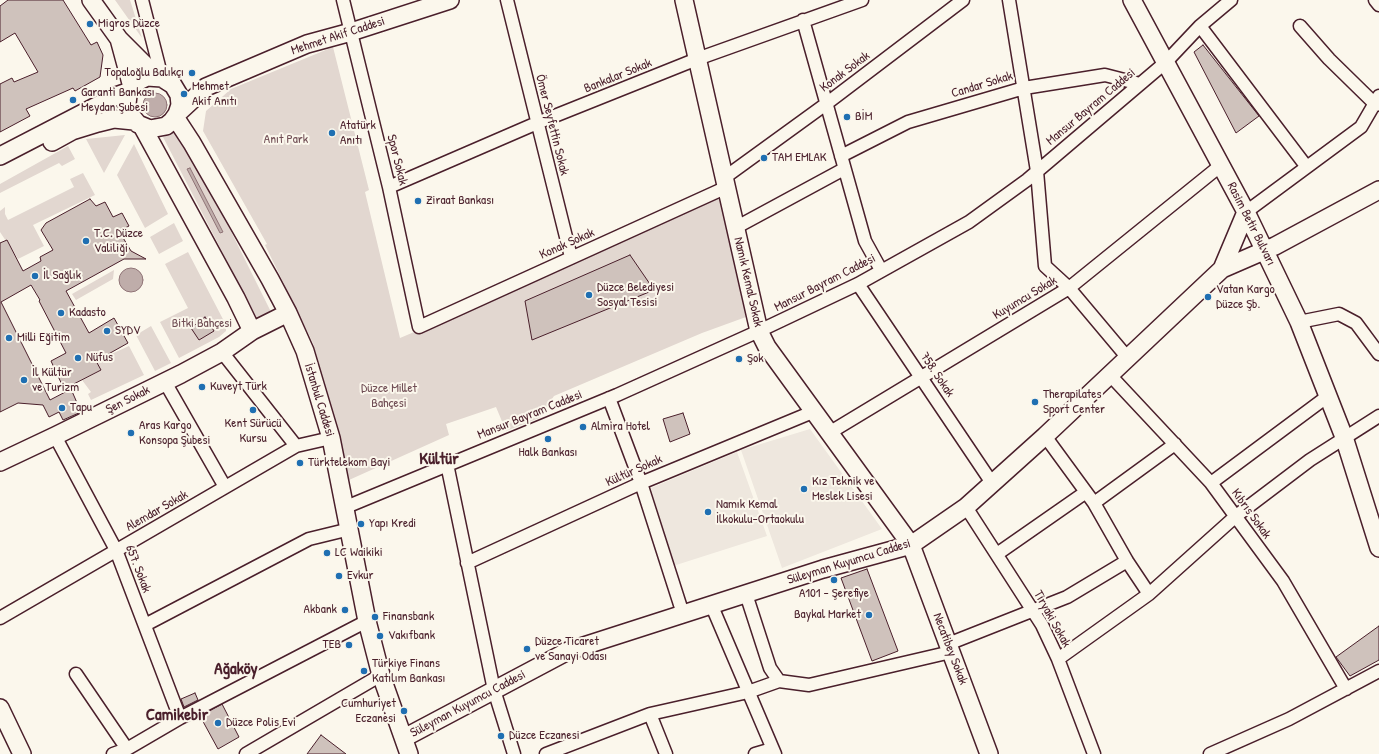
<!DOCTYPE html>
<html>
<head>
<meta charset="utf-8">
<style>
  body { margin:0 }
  canvas { display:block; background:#fbf7ec }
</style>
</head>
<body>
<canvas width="1379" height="754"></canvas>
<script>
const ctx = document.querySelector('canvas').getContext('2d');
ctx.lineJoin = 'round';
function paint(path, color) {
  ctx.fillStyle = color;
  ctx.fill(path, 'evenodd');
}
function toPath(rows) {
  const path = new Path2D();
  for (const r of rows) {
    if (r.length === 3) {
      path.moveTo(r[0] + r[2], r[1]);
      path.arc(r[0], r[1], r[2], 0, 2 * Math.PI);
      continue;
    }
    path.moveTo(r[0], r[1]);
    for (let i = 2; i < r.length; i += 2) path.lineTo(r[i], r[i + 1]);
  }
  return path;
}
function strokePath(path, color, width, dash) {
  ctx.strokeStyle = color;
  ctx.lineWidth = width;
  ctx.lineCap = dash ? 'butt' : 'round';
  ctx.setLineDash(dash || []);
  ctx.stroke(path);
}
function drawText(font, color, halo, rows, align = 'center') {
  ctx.font = font + ' "Patrick Hand",sans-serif';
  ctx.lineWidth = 4;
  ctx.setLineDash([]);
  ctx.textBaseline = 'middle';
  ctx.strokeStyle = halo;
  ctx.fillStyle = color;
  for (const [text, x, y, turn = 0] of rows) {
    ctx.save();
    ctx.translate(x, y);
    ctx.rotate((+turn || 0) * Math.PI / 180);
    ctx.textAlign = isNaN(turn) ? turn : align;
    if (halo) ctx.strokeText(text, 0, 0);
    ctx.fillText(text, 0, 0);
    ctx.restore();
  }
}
paint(toPath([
  [810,429,882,529,782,568,741,450],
  [737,452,767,536,673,566,651,488]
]), '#eee7de');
paint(toPath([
  [115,0,130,0,142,38],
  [333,47,369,190,365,192,400,338,551,274,722,196,746,317,702,333,554,396,539,418,506,431,496,407,446,424,449,435,349,480,313,343,265,245,267,244,203,131,206,111,231,89],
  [178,131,194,157,271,312,257,319,163,137],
  [125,135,104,173,86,139],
  [134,144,168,214,145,228,117,175],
  [68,146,75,159,62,166,59,163,0,193,0,184],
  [83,173,95,195,33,225,44,246,18,259,0,232,0,211,5,207,5,214,8,220,74,187,70,179],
  [174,223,183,241,159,254,150,237],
  [188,252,226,325,226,331,219,337,179,358,160,322,188,308,165,264],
  [114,270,113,279,76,300,72,294],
  [151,326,171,363,155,371,136,335],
  [129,346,144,375,91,400,88,394,91,392,82,380,101,370,96,361]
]), '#e2d7d0');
const water = toPath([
  [155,105,12],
  [190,168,223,232,220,233,187,169,190,168],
  [131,280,12]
]);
paint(water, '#bfadaa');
strokePath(water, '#907477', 1);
const building = toPath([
  [8,0,63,0,91,45,97,42,103,55,100,77,75,91,73,88,26,109,30,116,0,132,0,84,12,78,14,82,38,72,15,33,0,42,0,6,8,0],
  [1203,45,1259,116,1236,133,1194,52,1203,45],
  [90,199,96,206,105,202,113,217,122,213,129,226,119,231,131,251,146,259,124,259,66,291,89,333,114,318,128,343,96,361,101,370,64,389,51,361,66,353,39,301,40,300,31,285,1,302,50,400,71,389,81,412,63,420,59,412,49,417,43,405,18,403,0,412,0,243,7,240,23,271,41,261,40,257,53,250,41,230,46,223,90,199],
  [630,255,654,290,532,340,525,301,630,255],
  [205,317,214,331,199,340,191,328,205,317],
  [683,413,690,434,670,442,663,419,683,413],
  [867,569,898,651,872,661,841,578,867,569],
  [1379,626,1379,660,1350,676,1336,657,1379,626],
  [195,693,198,700,184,707,181,699,195,693],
  [222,704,239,737,218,749,200,716,222,704],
  [321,735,346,754,307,754,321,735]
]);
paint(building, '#cfc2bc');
strokePath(building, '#4a1f2b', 1);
const street = toPath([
  [142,0,162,78],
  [343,0,389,187,419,327,727,187],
  [507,0,571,257],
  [1009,0,1037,171,1045,266,1069,288,1127,357],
  [1375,0,1379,5],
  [803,20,865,241,881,270],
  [1200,26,1306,166],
  [1300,26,1329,59,1376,105],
  [841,156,908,122,1024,88,1105,75,1140,84],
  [724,178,826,104,963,0],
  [389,187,537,123,697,59,862,0],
  [1246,212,1361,127,1379,96],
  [735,228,844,169],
  [858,284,992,483],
  [1299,322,1339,314,1356,323,1379,354],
  [222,352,296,446],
  [1109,374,1211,483,1283,581,1346,689],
  [165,382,225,487],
  [609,398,641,483,683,614],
  [829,433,1069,288,1220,166],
  [55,436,116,550,180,718],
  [1045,436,1094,503,1127,561,1149,594],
  [447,464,494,690,514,754],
  [1211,483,1328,396],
  [1094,503,1175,444],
  [346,507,617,395,759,331,858,284,969,222,1027,180,1166,62,1200,26,1231,0],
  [966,507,1042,625,1058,659,1094,754],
  [997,554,1086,492],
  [467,563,641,483,815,411],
  [746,594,770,668,779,681],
  [711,604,775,754],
  [0,618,296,446,331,438],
  [145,625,309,539,350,529],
  [948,644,1067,597,1127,561],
  [1058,659,1149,594,1236,516,1310,460,1379,416],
  [76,674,127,749],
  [650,714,666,754],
  [113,754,127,749,180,718,367,621],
  [246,754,381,675],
  [546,754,650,714,748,692,779,681,809,685,951,652],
  [755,754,772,749],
  [1210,754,1289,719,1379,671]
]);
const secondary = toPath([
  [91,0,119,39,157,77],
  [684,0,759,331,767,347,911,545,989,754],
  [1132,0,1246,212,1299,322,1344,437,1379,548],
  [119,39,132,87,128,95,127,104,129,113,138,124,150,129,166,126,172,121,177,114,180,105,179,95,173,85,162,78,147,77,139,81,132,87],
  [177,114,206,87,307,44,351,32,450,0],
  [175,117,192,143,270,279,288,313,305,351,331,438,367,621,381,675,409,754],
  [142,126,236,298,252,331],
  [52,142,72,131,98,123,114,119,134,121],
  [0,156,116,96,130,91],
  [1222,269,1246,212],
  [0,462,55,436,181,374,222,352,252,331,288,313],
  [0,708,22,754],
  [404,738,568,651,823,569,911,545,966,507,1045,436,1222,269,1275,246,1379,190]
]);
strokePath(street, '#4a1f2b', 15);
strokePath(secondary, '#4a1f2b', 20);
strokePath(street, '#fbf7ec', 12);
strokePath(secondary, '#fbf7ec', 17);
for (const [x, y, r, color] of [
  [90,24,4,"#1f6fb2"],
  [192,73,4,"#1f6fb2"],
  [184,94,4,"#1f6fb2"],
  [73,100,4,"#1f6fb2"],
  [847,117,4,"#1f6fb2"],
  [332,133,4,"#1f6fb2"],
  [764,158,4,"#1f6fb2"],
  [418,201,4,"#1f6fb2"],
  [86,241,4,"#1f6fb2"],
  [35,276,4,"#1f6fb2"],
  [589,295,4,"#1f6fb2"],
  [1208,297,4,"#1f6fb2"],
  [61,313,4,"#1f6fb2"],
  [107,331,4,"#1f6fb2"],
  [9,338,4,"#1f6fb2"],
  [78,358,4,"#1f6fb2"],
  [739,359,4,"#1f6fb2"],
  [24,380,4,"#1f6fb2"],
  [202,387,4,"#1f6fb2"],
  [1035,402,4,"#1f6fb2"],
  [62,408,4,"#1f6fb2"],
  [253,410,4,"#1f6fb2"],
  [583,427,4,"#1f6fb2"],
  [131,433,4,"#1f6fb2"],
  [548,439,4,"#1f6fb2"],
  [300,463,4,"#1f6fb2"],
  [804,489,4,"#1f6fb2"],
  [708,512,4,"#1f6fb2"],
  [361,524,4,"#1f6fb2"],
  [327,553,4,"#1f6fb2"],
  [339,576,4,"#1f6fb2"],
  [834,580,4,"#1f6fb2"],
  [345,610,4,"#1f6fb2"],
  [869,615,4,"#1f6fb2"],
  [375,617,4,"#1f6fb2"],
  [380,636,4,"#1f6fb2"],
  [349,645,4,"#1f6fb2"],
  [527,649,4,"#1f6fb2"],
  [364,671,4,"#1f6fb2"],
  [404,711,4,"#1f6fb2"],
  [218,723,4,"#1f6fb2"],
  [501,736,4,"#1f6fb2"]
]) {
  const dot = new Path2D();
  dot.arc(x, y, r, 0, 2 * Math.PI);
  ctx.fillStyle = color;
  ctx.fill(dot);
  strokePath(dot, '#fbf7ec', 1.5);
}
drawText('13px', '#4a1f2b', '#fbf7ec', [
  ["Migros Düzce",98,24],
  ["Topaloğlu Balıkçı",184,73,"right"],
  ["Mehmet",192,87],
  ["Akif Anıtı",192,102],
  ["Garanti Bankası",81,93],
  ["Meydan Şubesi",81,108],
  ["BİM",855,117],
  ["Atatürk",340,126],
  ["Anıtı",340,141],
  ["TAM EMLAK",772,158],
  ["Ziraat Bankası",426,201],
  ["T.C. Düzce",94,234],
  ["Valiliği",94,249],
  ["İl Sağlık",43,276],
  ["Düzce Belediyesi",597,288],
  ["Sosyal Tesisi",597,303],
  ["Vatan Kargo",1216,290],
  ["Düzce Şb.",1216,305],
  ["Kadasto",69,313],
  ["SYDV",115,331],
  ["Milli Eğitim",17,338],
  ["Nüfus",86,358],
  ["Şok",747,359],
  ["İl Kültür",32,373],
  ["ve Turizm",32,388],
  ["Kuveyt Türk",210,387],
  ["Therapilates",1043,395],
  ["Sport Center",1043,410],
  ["Tapu",70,408],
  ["Kent Sürücü",253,424,"center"],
  ["Kursu",253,439,"center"],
  ["Aras Kargo",139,426],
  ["Konsopa Şubesi",139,441],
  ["Almira Hotel",591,427],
  ["Halk Bankası",548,453,"center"],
  ["Türktelekom Bayi",308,463],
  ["Kız Teknik ve",812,482],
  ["Meslek Lisesi",812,497],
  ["Namık Kemal",716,505],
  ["İlkokulu-Ortaokulu",716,520],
  ["Yapı Kredi",369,524],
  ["LC Waikiki",335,553],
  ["Evkur",347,576],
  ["A101 - Şerefiye",834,594,"center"],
  ["Akbank",337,610,"right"],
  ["Baykal Market",861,615,"right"],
  ["Finansbank",383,617],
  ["Vakıfbank",388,636],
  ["Düzce Ticaret",535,642],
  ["ve Sanayi Odası",535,657],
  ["TEB",341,645,"right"],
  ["Türkiye Finans",372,664],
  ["Katılım Bankası",372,679],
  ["Cumhuriyet",396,704,"right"],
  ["Eczanesi",396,719,"right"],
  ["Düzce Polis Evi",226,723],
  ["Düzce Eczanesi",509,736]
], 'left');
drawText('13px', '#4a1f2b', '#fbf7ec', [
  ["Mehmet Akif Caddesi",338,36,-18],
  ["Konak Sokak",845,72,-37],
  ["Bankalar Sokak",618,76,-22],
  ["Candar Sokak",982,85,-17],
  ["Mansur Bayram Caddesi",1091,107,-40],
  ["Ömer Seyfettin Sokak",552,125,76],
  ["Spor Sokak",397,160,76],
  ["Rasim Betir Bulvarı",1251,224,63],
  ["Konak Sokak",567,244,-24],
  ["Namık Kemal Sokak",748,282,77],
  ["Mansur Bayram Caddesi",825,283,-27],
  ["Kuyumcu Sokak",1025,298,-31],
  ["758. Sokak",937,375,56],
  ["Şen Sokak",128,400,-27],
  ["İstanbul Caddesi",319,400,73],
  ["Mansur Bayram Caddesi",530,415,-22],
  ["Kültür Sokak",634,471,-24],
  ["Alemdar Sokak",157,511,-30],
  ["Kıbrıs Sokak",1251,514,54],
  ["Süleyman Kuyumcu Caddesi",849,562,-17],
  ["657. Sokak",138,569,69],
  ["Tiryaki Sokak",1052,619,61],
  ["Necatibey Sokak",950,649,69],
  ["Süleyman Kuyumcu Caddesi",468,704,-28]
]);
drawText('13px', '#704d54', '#fbf7ec', [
  ["Anıt Park",286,140],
  ["Bitki Bahçesi",202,324],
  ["Düzce Millet",389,389],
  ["Bahçesi",389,404]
]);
drawText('bold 17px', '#4a1f2b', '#fbf7ec', [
  ["Kültür",439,459],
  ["Ağaköy",236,669],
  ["Camikebir",177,715]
]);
</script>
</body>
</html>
